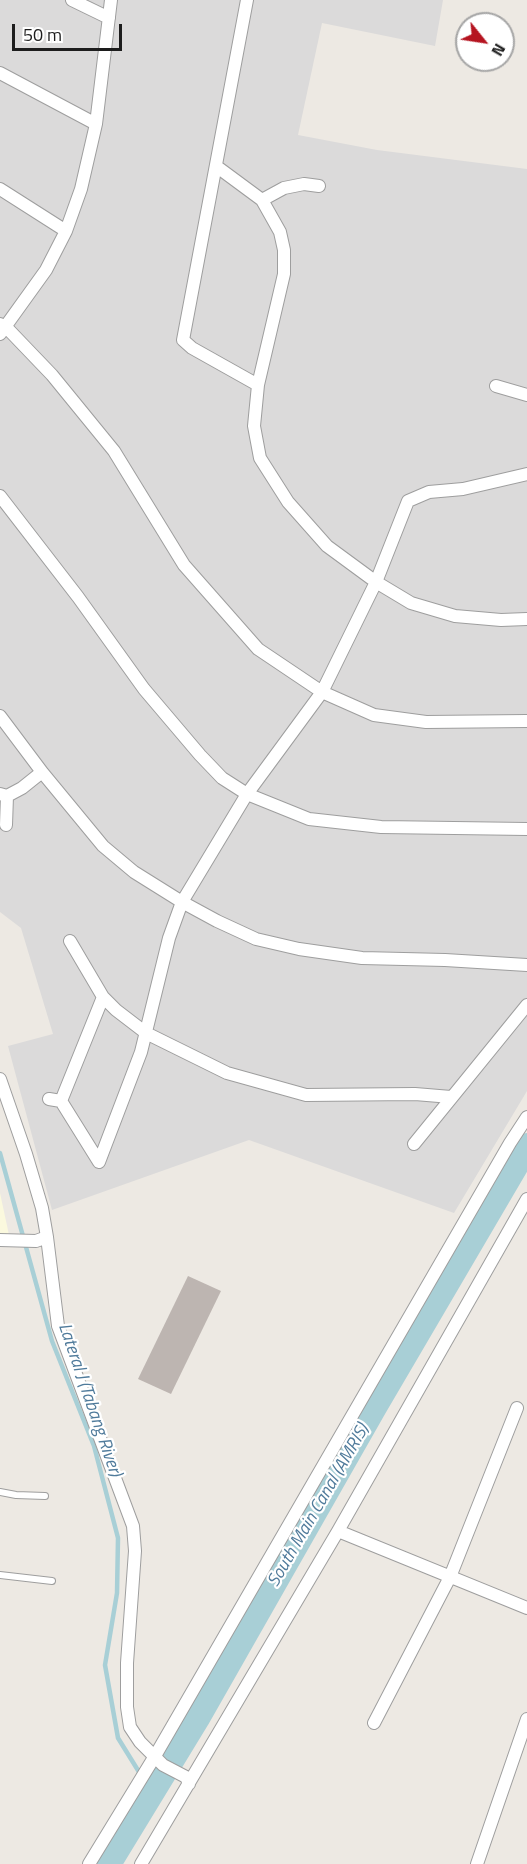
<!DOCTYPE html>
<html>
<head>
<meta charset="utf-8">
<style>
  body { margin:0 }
  #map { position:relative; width:527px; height:1864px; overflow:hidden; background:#ede9e3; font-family:"Titillium Web",sans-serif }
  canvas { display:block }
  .north { position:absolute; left:455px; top:12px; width:60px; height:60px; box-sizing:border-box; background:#fff; border:2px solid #a5a5a5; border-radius:50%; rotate:120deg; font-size:16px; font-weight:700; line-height:24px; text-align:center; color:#1d1d1d }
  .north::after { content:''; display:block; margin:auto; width:21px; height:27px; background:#b51420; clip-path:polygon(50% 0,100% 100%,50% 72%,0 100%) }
  .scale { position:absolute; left:12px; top:24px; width:110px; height:27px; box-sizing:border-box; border:3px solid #1d1d1d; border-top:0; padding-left:8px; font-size:18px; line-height:21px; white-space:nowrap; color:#1d1d1d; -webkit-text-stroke:4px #fff; paint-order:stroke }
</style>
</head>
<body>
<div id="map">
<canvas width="527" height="1864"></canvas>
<div class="north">N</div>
<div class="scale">50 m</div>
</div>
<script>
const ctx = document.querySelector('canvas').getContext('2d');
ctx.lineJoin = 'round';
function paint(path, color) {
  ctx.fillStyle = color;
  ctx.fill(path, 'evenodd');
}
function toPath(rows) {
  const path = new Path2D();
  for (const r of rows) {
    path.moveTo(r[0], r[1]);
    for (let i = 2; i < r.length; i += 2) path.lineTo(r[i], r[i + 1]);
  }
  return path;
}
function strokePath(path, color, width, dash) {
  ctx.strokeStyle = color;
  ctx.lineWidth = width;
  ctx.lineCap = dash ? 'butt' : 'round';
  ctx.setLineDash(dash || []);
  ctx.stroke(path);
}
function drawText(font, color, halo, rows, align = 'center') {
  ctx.font = font + ' "Titillium Web",sans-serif';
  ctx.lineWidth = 4.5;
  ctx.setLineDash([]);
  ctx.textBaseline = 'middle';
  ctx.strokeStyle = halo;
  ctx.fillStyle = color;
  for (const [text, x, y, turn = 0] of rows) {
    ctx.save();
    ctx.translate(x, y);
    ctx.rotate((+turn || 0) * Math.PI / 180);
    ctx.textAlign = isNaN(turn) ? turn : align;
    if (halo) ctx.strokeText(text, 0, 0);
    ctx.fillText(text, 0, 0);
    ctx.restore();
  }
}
paint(toPath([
  [0,0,443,0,435,46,322,23,298,135,377,150,527,169,527,1091,454,1213,249,1140,52,1210,8,1046,53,1034,21,928,0,912]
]), '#dbdada');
paint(toPath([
  [0,1193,9,1235,0,1235]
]), '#fbf9de');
strokePath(toPath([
  [0,1153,52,1341,94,1446,118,1538,117,1593,105,1665,118,1738,152,1793]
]), '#a8cfd6', 4.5);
strokePath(toPath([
  [108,1864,197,1718,374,1407,527,1146]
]), '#a8cfd6', 26);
paint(toPath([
  [188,1276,221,1291,171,1394,138,1379]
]), '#bdb5b1');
const service = toPath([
  [0,1492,16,1495,45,1496],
  [0,1575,52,1581]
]);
const minor = toPath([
  [72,0,109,18],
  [247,0,183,340,192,348,258,385],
  [0,73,96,124],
  [216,166,262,200,280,232,284,250,284,274,258,385,254,426,260,458,288,502,327,546,376,582,411,603,455,616,501,620,527,619],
  [0,189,66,231],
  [262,200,284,188,304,184,319,186],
  [0,324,6,327,52,375,114,451,184,565,258,649,322,692,374,715,426,722,527,721],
  [0,334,46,270,66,231,81,189,96,124,111,0],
  [496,386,527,395],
  [0,496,78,597,144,689,200,755,222,778,247,794,309,819,381,827,527,829],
  [0,716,42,772,103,846,134,872,182,902,217,921,256,939,299,949,362,958,445,960,527,965],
  [0,794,7,796,22,788,42,772],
  [6,825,7,796],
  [70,941,103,997,116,1010,146,1033,227,1073,306,1095,415,1094,451,1097],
  [0,1079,26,1154,42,1208,47,1237,58,1326,133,1526,135,1551,127,1663,127,1707,130,1727,140,1742,163,1765,186,1777,189,1784],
  [49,1099,61,1101],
  [414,1144,527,1005],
  [99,1162,141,1052,169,938,182,902,247,794,322,692,376,582,408,501,429,492,463,489,527,474],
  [99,1162,61,1101,103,997],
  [0,1240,36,1241,47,1237],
  [338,1531,527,1608],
  [374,1723,450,1577,517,1408],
  [89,1864,155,1756,510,1143,527,1117],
  [141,1864,338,1531,527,1199],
  [477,1864,527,1719]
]);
strokePath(service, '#9e9e9e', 8);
strokePath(minor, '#9e9e9e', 14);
strokePath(service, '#fff', 6);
strokePath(minor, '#fff', 12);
drawText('italic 18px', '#507b9b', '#fff', [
  ["Lateral J (Tabang River)",89,1400,71],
  ["South Main Canal (AMRIS)",319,1506,-60]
]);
</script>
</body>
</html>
